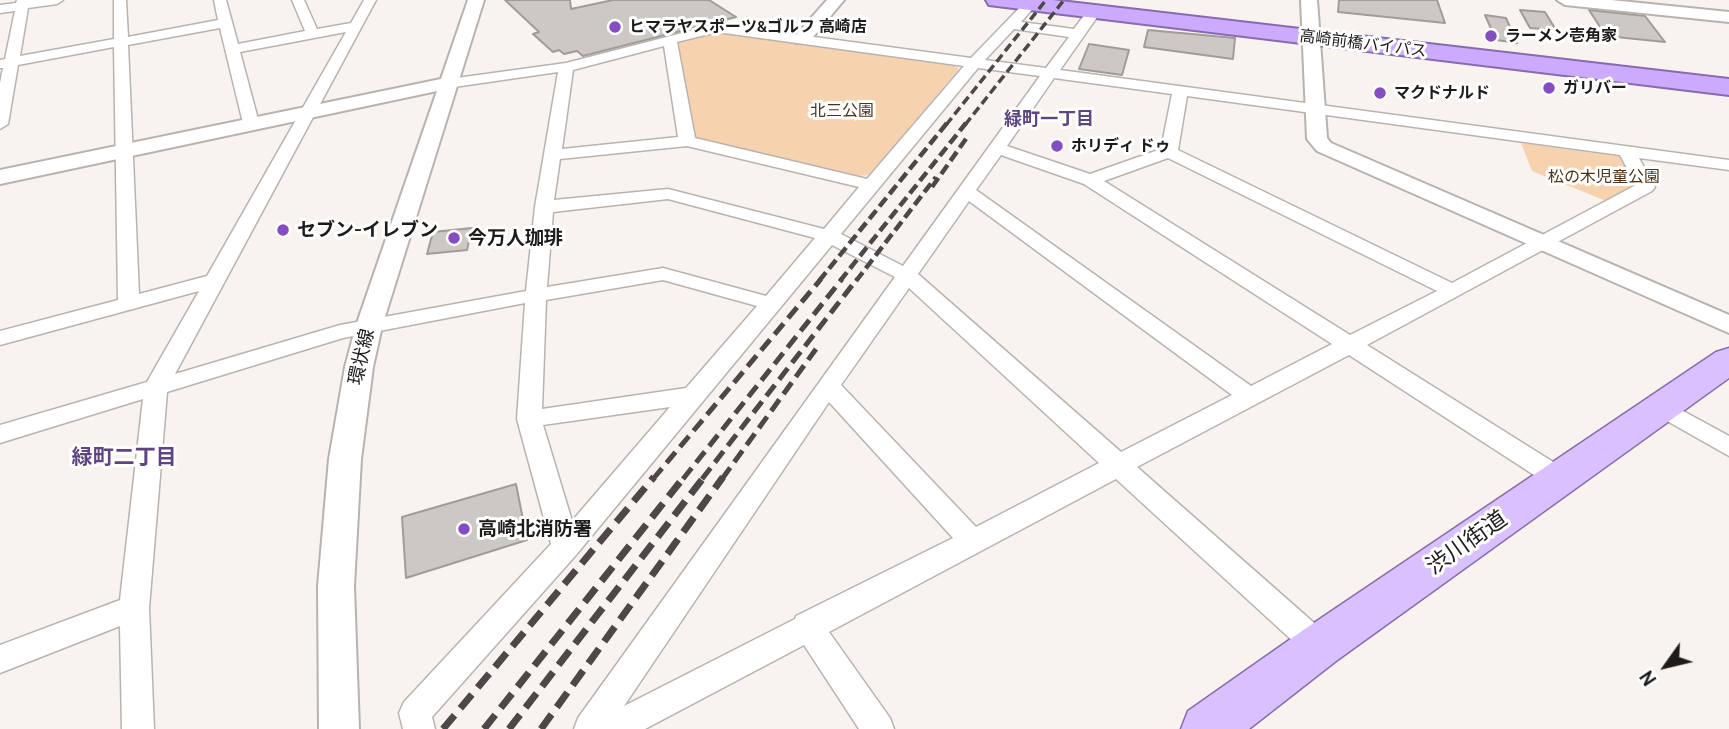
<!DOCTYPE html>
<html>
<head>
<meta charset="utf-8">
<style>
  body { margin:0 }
  #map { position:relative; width:1729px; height:729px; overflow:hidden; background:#f8f3ee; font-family:Cabin,sans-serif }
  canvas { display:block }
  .north { position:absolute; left:1631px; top:631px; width:70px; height:70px; -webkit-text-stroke:5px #fff; paint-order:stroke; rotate:236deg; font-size:19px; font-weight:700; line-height:28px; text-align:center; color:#1e1c1b }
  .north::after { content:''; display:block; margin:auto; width:24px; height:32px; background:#1e1c1b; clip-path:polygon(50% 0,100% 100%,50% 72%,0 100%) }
</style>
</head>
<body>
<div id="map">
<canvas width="1729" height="729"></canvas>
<div class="north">N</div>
</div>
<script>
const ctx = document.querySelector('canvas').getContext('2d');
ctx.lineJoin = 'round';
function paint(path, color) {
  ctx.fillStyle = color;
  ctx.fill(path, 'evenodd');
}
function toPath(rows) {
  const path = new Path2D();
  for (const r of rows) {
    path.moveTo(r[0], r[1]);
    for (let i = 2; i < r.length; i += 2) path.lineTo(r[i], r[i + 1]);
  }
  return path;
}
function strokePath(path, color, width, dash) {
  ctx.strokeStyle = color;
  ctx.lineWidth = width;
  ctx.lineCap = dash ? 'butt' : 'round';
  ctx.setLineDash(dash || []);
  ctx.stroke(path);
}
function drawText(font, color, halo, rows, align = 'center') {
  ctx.font = font + ' Cabin,"Noto Sans JP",sans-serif';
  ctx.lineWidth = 6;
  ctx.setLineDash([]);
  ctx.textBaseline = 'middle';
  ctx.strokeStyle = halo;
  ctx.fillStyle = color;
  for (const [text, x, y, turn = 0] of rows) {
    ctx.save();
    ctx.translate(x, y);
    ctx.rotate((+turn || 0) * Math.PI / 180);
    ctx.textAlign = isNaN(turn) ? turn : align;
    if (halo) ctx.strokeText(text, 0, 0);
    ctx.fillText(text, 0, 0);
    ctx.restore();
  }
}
paint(toPath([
  [719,32,954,65,959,69,869,175,858,176,699,141,693,137,677,42],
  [1521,143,1623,157,1637,184,1606,201,1532,171]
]), '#f7d2ae');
const building = toPath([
  [505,0,570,0,571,9,613,0,709,0,736,17,583,56,577,51,564,54,559,50,553,52,533,34,539,32,505,0],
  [1339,0,1437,0,1445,23,1338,12,1339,0],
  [1520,10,1545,12,1556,30,1530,28,1520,10],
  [1589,10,1645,16,1665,42,1606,36,1589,10],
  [1485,15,1506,18,1517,43,1496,40,1485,15],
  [1148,30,1235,38,1233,59,1144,47,1148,30],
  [1089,44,1129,50,1122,75,1079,69,1089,44],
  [472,228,467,250,427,254,433,232,472,228],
  [516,484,527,540,406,578,402,517,516,484]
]);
paint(building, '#ccc8c3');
strokePath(building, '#a09c98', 2);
const minor = toPath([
  [17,0,63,0,57,4,28,8,20,56,114,39,114,0,126,0,128,37,218,20,214,0,226,0,238,44,305,31,292,0,304,0,317,29,351,23,364,0,376,0,175,374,340,325,526,291,535,207,558,72,447,88,439,83,442,80,566,63,717,24,971,58,1026,1,1031,0,1037,4,1021,22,1074,29,1088,10,1093,9,1100,13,1060,70,1729,160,1729,170,1639,158,1655,187,1652,191,1367,345,1569,472,1573,479,1569,486,1560,489,1551,486,1349,355,1137,467,1330,637,1334,646,1330,655,1319,659,1308,655,1116,479,829,632,890,718,894,729,859,729,804,645,645,729,574,729,578,718,895,277,832,245,576,555,432,717,435,729,403,729,399,713,404,702,551,544,517,419,525,303,343,338,167,392,149,608,154,729,122,729,120,626,0,673,0,645,120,600,143,399,0,443,0,425,147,382,199,291,0,345,0,331,118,300,114,47,18,65,8,124,0,129,0,83,3,68,0,68,0,60,5,59,15,11,0,13,0,5,16,3,17,0],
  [220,28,243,123,251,128,259,123,240,52,346,32,207,276,139,294,128,45,220,28],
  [1014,29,1069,37,1046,68,985,60,1014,29],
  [717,32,964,66,867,179,695,138,677,42,717,32],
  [664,46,678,137,562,149,573,70,664,46],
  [978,68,1040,76,903,266,841,234,978,68],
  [1054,78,1172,94,1161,149,1090,174,1007,146,1054,78],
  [1187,96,1620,155,1636,185,1452,283,1178,150,1187,96],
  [687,146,859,187,824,229,668,189,554,200,560,159,687,146],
  [1001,155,1084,184,1332,344,1251,386,976,190,1001,155],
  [1168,158,1437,291,1350,335,1104,181,1168,158],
  [668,199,815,238,766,296,663,268,547,287,553,212,668,199],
  [969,201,1232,395,1121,452,918,274,969,201],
  [663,280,757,306,686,388,542,409,546,300,663,280],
  [909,288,1099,463,976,527,841,385,909,288],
  [829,402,953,538,796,616,795,619,624,706,829,402],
  [670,407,572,521,543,425,670,407],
  [1661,399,1729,436,1729,456,1653,413,1649,407,1653,401,1661,399]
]);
const tertiary = toPath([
  [468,0,484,0,382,326,373,367,361,459,354,586,359,729,319,729,318,586,329,459,345,367,356,326,437,91,0,184,0,170,441,79,468,0],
  [827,0,844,0,808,43,796,43,793,39,796,35,827,0],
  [1301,0,1317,0,1327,138,1331,143,1729,315,1729,333,1317,151,1307,139,1301,0],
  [1557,0,1611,0,1729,12,1729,22,1565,5,1557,0]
]);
const primary = toPath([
  [1729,348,1729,378,1336,661,1249,729,1181,729,1188,711,1302,631,1716,352,1729,348]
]);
const trunk = toPath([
  [986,0,1052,0,1729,79,1729,95,997,6,989,5,986,0]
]);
strokePath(minor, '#b8b3af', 3);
strokePath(tertiary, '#b8b3af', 4);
strokePath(primary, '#876bae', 3);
strokePath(trunk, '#876bae', 4);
paint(minor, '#fff');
paint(tertiary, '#fff');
paint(primary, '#d9c0fe');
paint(trunk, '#ccabfe');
strokePath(toPath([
  [946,125,1046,0],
  [965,125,1064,0]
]), '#4b4847', 3.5, [9, 4.5]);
strokePath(toPath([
  [932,187,968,136],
  [819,281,947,123],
  [840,281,966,123],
  [856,281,936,177]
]), '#4b4847', 4.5, [11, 5]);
strokePath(toPath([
  [653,479,821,279],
  [683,479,842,279],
  [702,479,857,279],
  [722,479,816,349]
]), '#4b4847', 5, [14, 7]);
strokePath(toPath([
  [443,729,654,477],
  [484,729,684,477],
  [509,729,704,477],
  [541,729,723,477]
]), '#4b4847', 7, [18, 9]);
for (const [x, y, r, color] of [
  [615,27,7,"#844dc4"],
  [1491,36,7,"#844dc4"],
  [1549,88,7,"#844dc4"],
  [1380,93,7,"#844dc4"],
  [1057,146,7,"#844dc4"],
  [283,230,7,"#844dc4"],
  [454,238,7,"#844dc4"],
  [464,529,7,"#844dc4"]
]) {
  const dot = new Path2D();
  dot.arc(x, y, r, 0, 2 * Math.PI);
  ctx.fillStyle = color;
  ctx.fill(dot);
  strokePath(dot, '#fff', 2.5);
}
drawText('bold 16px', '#1e1c1b', '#fff', [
  ["ヒマラヤスポーツ&ゴルフ 高崎店",629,27],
  ["ラーメン壱角家",1505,36],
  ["ガリバー",1563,88],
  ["マクドナルド",1394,93],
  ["ホリディ ドゥ",1071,146]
], 'left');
drawText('16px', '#1e1c1b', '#fff', [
  ["高崎前橋バイパス",1363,44,7]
]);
drawText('16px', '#4c3319', '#fff', [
  ["北三公園",842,111],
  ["松の木児童公園",1604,177]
]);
drawText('bold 18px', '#5e4581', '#fff', [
  ["緑町一丁目",1049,120]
]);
drawText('bold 19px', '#1e1c1b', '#fff', [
  ["セブン-イレブン",297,230],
  ["今万人珈琲",468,238],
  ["高崎北消防署",478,529]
], 'left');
drawText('19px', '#1e1c1b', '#fff', [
  ["環状線",362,357,-77]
]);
drawText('bold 21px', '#5e4581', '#fff', [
  ["緑町二丁目",124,458]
]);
drawText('23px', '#1e1c1b', '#fff', [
  ["渋川街道",1467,543,-35]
]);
</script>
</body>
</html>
